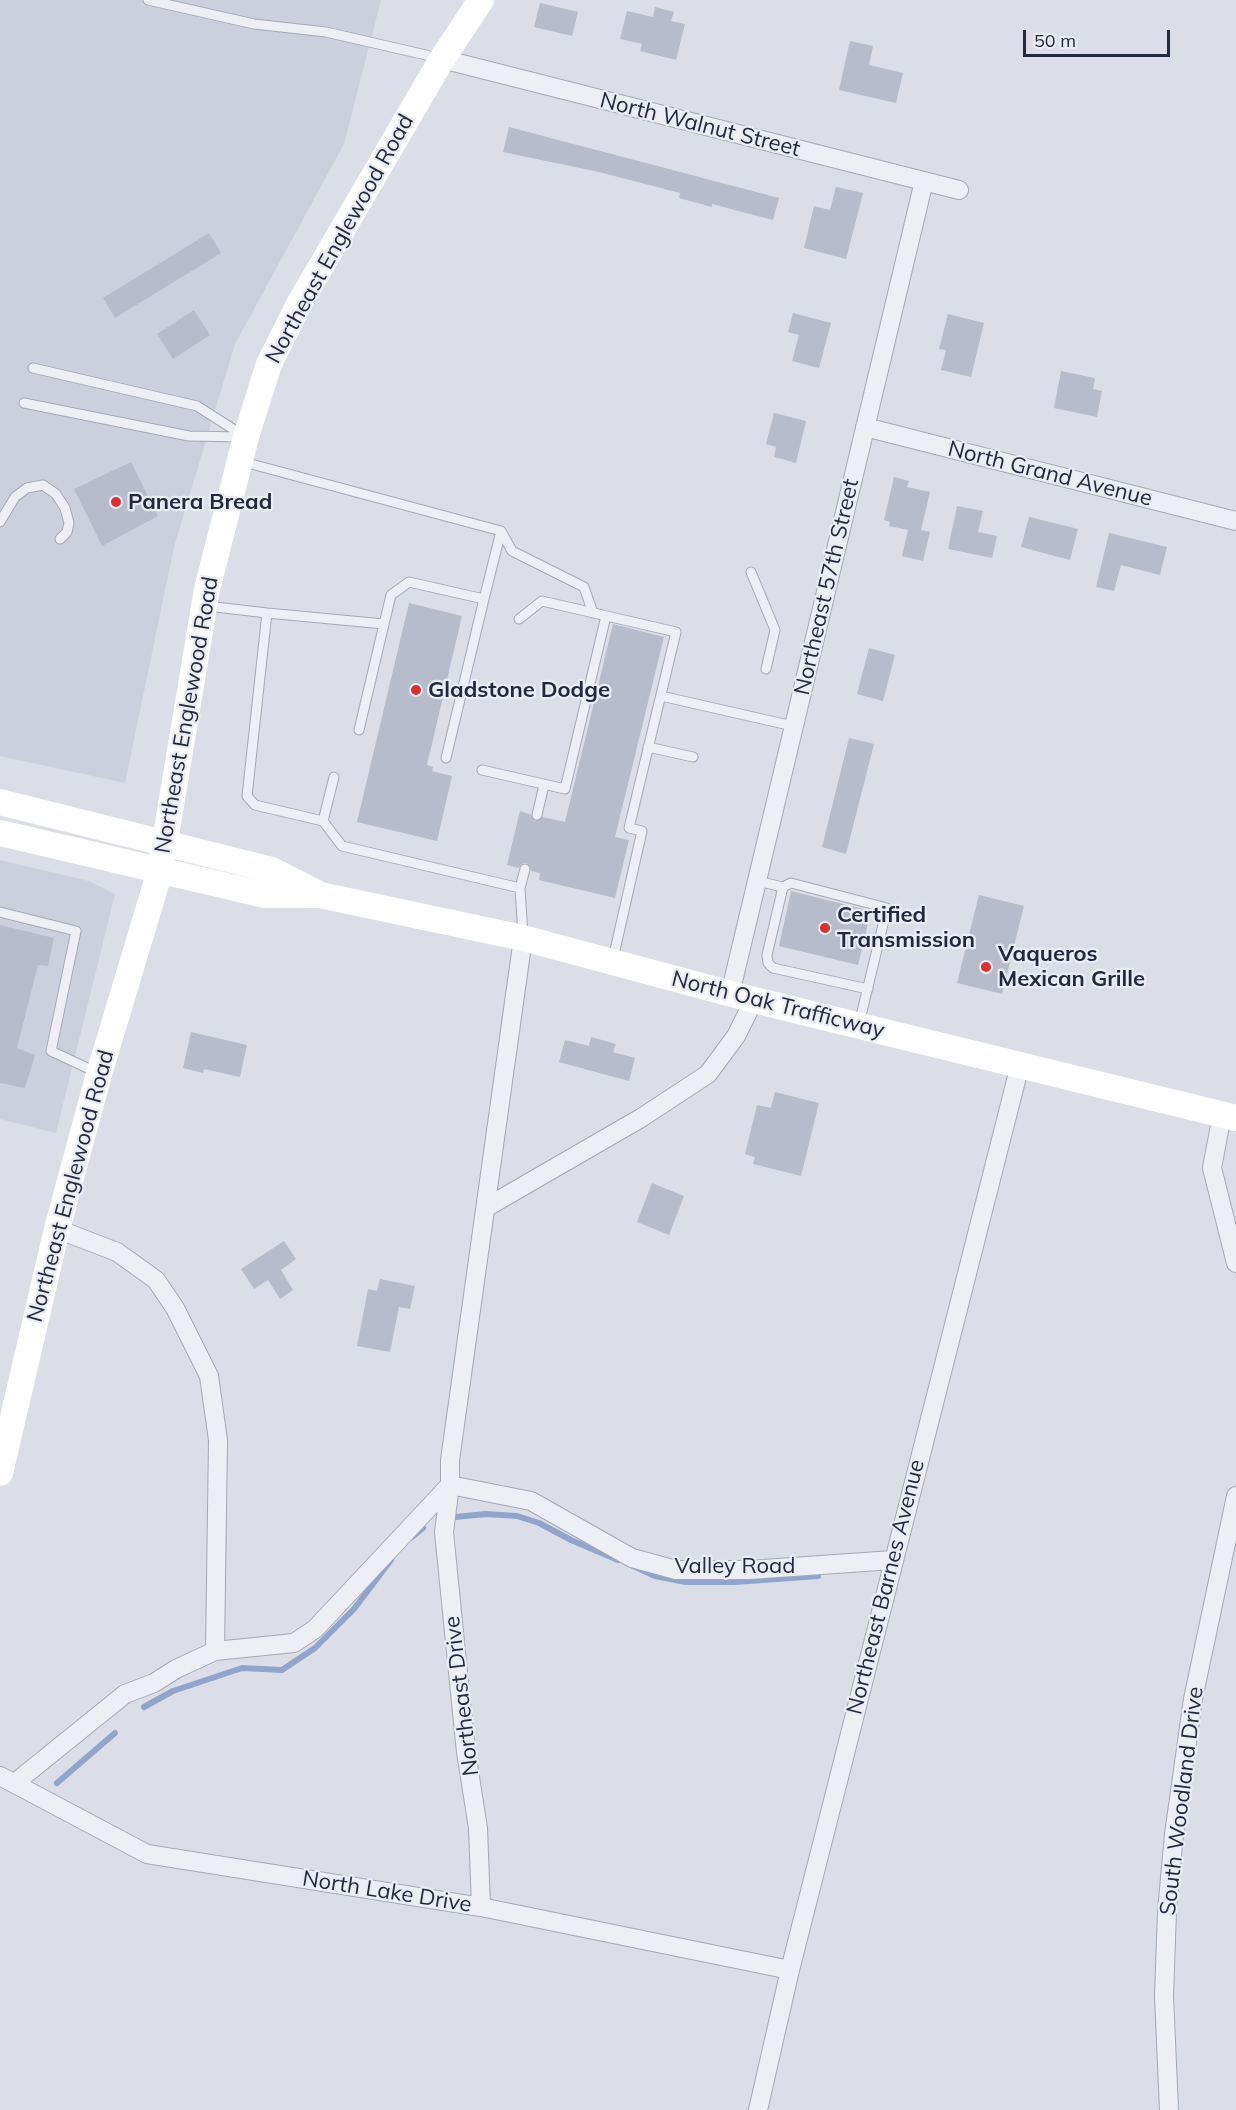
<!DOCTYPE html>
<html>
<head>
<meta charset="utf-8">
<style>
  body { margin:0 }
  #map { position:relative; width:1236px; height:2110px; overflow:hidden; background:#dbdee7; font-family:Mulish,sans-serif }
  canvas { display:block }
  .scale { position:absolute; left:1023px; top:30px; width:147px; height:27px; box-sizing:border-box; border:3px solid #23293f; border-top:0; padding-left:8px; font-size:18px; line-height:21px; white-space:nowrap; color:#23293f; -webkit-text-stroke:4px #eaedf5; paint-order:stroke }
</style>
</head>
<body>
<div id="map">
<canvas width="1236" height="2110"></canvas>
<div class="scale">50 m</div>
</div>
<script>
const ctx = document.querySelector('canvas').getContext('2d');
ctx.lineJoin = 'round';
function paint(path, color) {
  ctx.fillStyle = color;
  ctx.fill(path, 'evenodd');
}
function toPath(rows) {
  const path = new Path2D();
  for (const r of rows) {
    path.moveTo(r[0], r[1]);
    for (let i = 2; i < r.length; i += 2) path.lineTo(r[i], r[i + 1]);
  }
  return path;
}
function strokePath(path, color, width, dash) {
  ctx.strokeStyle = color;
  ctx.lineWidth = width;
  ctx.lineCap = dash ? 'butt' : 'round';
  ctx.setLineDash(dash || []);
  ctx.stroke(path);
}
function drawText(font, color, halo, rows, align = 'center') {
  ctx.font = font + ' Mulish,sans-serif';
  ctx.lineWidth = 4.5;
  ctx.setLineDash([]);
  ctx.textBaseline = 'middle';
  ctx.strokeStyle = halo;
  ctx.fillStyle = color;
  for (const [text, x, y, turn = 0] of rows) {
    ctx.save();
    ctx.translate(x, y);
    ctx.rotate((+turn || 0) * Math.PI / 180);
    ctx.textAlign = isNaN(turn) ? turn : align;
    if (halo) ctx.strokeText(text, 0, 0);
    ctx.fillText(text, 0, 0);
    ctx.restore();
  }
}
paint(toPath([
  [0,0,381,0,344,144,235,344,174,547,125,783,0,756],
  [0,860,89,881,115,894,56,1133,0,1119]
]), '#ccd0dd');
strokePath(toPath([
  [455,1517,486,1514,517,1516,539,1523,571,1540,618,1560],
  [412,1537,423,1528],
  [633,1566,655,1576,686,1582,735,1582,818,1576],
  [144,1707,173,1691,242,1668,282,1670,315,1648,354,1609,391,1560],
  [57,1783,115,1733]
]), '#91a5cc', 6);
paint(toPath([
  [540,3,578,12,572,36,534,27],
  [655,7,674,12,671,21,685,24,676,60,640,51,642,44,620,39,627,11,653,17],
  [850,41,873,46,869,65,903,73,896,103,839,90],
  [509,127,779,198,773,220,712,204,712,207,679,198,680,193,599,172,503,152],
  [836,187,863,193,846,259,804,248,814,206,830,210],
  [209,233,221,253,115,318,103,298],
  [194,310,210,335,173,359,157,334],
  [793,313,831,323,819,368,792,361,799,335,788,332],
  [948,314,984,323,971,377,941,370,946,350,939,349],
  [1061,371,1095,378,1093,389,1102,391,1097,417,1054,408],
  [774,413,806,421,796,463,774,457,776,447,766,444],
  [131,462,158,516,102,546,74,489],
  [894,477,909,481,907,487,930,492,921,530,930,532,923,561,902,556,908,530,889,526,890,522,884,520],
  [957,506,983,511,978,532,997,536,992,558,948,549],
  [1029,517,1078,529,1070,560,1021,547],
  [1109,533,1167,547,1160,575,1121,565,1114,591,1096,587],
  [409,603,462,616,427,765,433,767,432,771,452,776,437,841,357,822],
  [613,624,664,637,615,837,629,840,615,898,539,880,540,873,531,871,527,863,523,863,518,868,507,865,520,811,530,814,535,821,543,817,565,822],
  [869,648,895,655,883,701,857,694],
  [849,738,874,744,846,854,822,847],
  [791,891,871,911,858,965,779,946],
  [979,895,1024,906,1002,994,957,983],
  [0,925,54,938,48,966,38,965,17,1048,35,1055,25,1088,0,1083],
  [191,1032,247,1045,240,1077,204,1069,203,1073,183,1068],
  [591,1037,616,1044,613,1052,635,1058,629,1081,559,1062,565,1040,589,1046],
  [775,1092,819,1103,801,1176,753,1164,755,1157,745,1154,757,1105,771,1108],
  [652,1183,684,1196,669,1235,637,1222],
  [284,1241,296,1259,281,1270,293,1290,280,1299,268,1280,254,1289,241,1269],
  [380,1279,415,1286,410,1309,399,1307,390,1352,357,1346,368,1289,377,1291]
]), '#b7bccb');
const lane = toPath([
  [148,0,254,24,326,32,439,58],
  [33,368,197,406,244,436],
  [24,403,189,436,243,437],
  [240,461,501,531,484,599,409,582,391,595,384,624,267,613],
  [0,522,15,497,27,488,43,485,56,494,65,508,69,523,67,532,60,539],
  [501,531,512,551,584,587,593,613],
  [751,572,775,630,766,669],
  [207,606,267,613,247,796,255,805,323,821,342,846,520,888,523,936],
  [519,619,542,601,676,632,629,828,642,831,613,959],
  [661,696,793,726],
  [359,730,384,624],
  [648,747,693,757],
  [446,758,484,599],
  [482,770,565,789,606,616],
  [537,815,544,785],
  [323,821,334,777],
  [757,881,783,887,791,883,887,908,859,1024],
  [783,887,767,955,768,963,773,968,868,989],
  [520,888,525,869],
  [0,912,76,931,51,1051,98,1073]
]);
const street = toPath([
  [442,59,959,190],
  [865,427,1236,521],
  [730,994,924,181],
  [1222,1115,1212,1168,1236,1263],
  [487,1207,641,1118,708,1074,736,1036,754,1000],
  [57,1229,117,1252,156,1280,175,1308,209,1376,218,1440,215,1651],
  [0,1776,147,1854,481,1907,790,1970],
  [16,1782,125,1694,154,1683,176,1669,215,1651,294,1643,315,1629,450,1485,450,1460,523,938],
  [481,1907,478,1828,466,1752,444,1532,450,1485,531,1501,632,1558,676,1570,749,1570,893,1560],
  [758,2110,790,1970,1020,1065],
  [1169,2110,1164,1996,1167,1911,1174,1834,1193,1699,1236,1496]
]);
strokePath(lane, '#a4a8b5', 11);
strokePath(street, '#a4a8b5', 20);
strokePath(lane, '#eeeff5', 9);
strokePath(street, '#eeeff5', 18);
strokePath(toPath([
  [0,802,272,870,317,893],
  [0,833,265,895,320,895,523,938,754,1000,1236,1118],
  [0,1473,57,1229,99,1074,160,871,207,589,246,437,269,364,299,304,442,59,481,0]
]), '#fff', 26);
for (const [x, y, r, color] of [
  [116,502,6,"#dd2f30"],
  [416,690,6,"#dd2f30"],
  [825,928,6,"#dd2f30"],
  [986,967,6,"#dd2f30"]
]) {
  const dot = new Path2D();
  dot.arc(x, y, r, 0, 2 * Math.PI);
  ctx.fillStyle = color;
  ctx.fill(dot);
  strokePath(dot, '#eaedf5', 2);
}
drawText('22px', '#23293f', '#eaedf5', [
  ["North Walnut Street",700,125,14],
  ["Northeast Englewood Road",340,239,-61],
  ["North Grand Avenue",1050,474,14],
  ["Northeast 57th Street",827,587,-77],
  ["Northeast Englewood Road",187,715,-80],
  ["North Oak Trafficway",778,1005,14],
  ["Northeast Englewood Road",71,1186,-75],
  ["Valley Road",735,1566],
  ["Northeast Barnes Avenue",886,1587,-76],
  ["Northeast Drive",462,1696,-97],
  ["South Woodland Drive",1182,1801,-83],
  ["North Lake Drive",387,1892,9]
]);
drawText('bold 22px', '#23293f', '#eaedf5', [
  ["Panera Bread",128,502],
  ["Gladstone Dodge",428,690],
  ["Certified",837,915],
  ["Transmission",837,940],
  ["Vaqueros",998,954],
  ["Mexican Grille",998,979]
], 'left');
</script>
</body>
</html>
